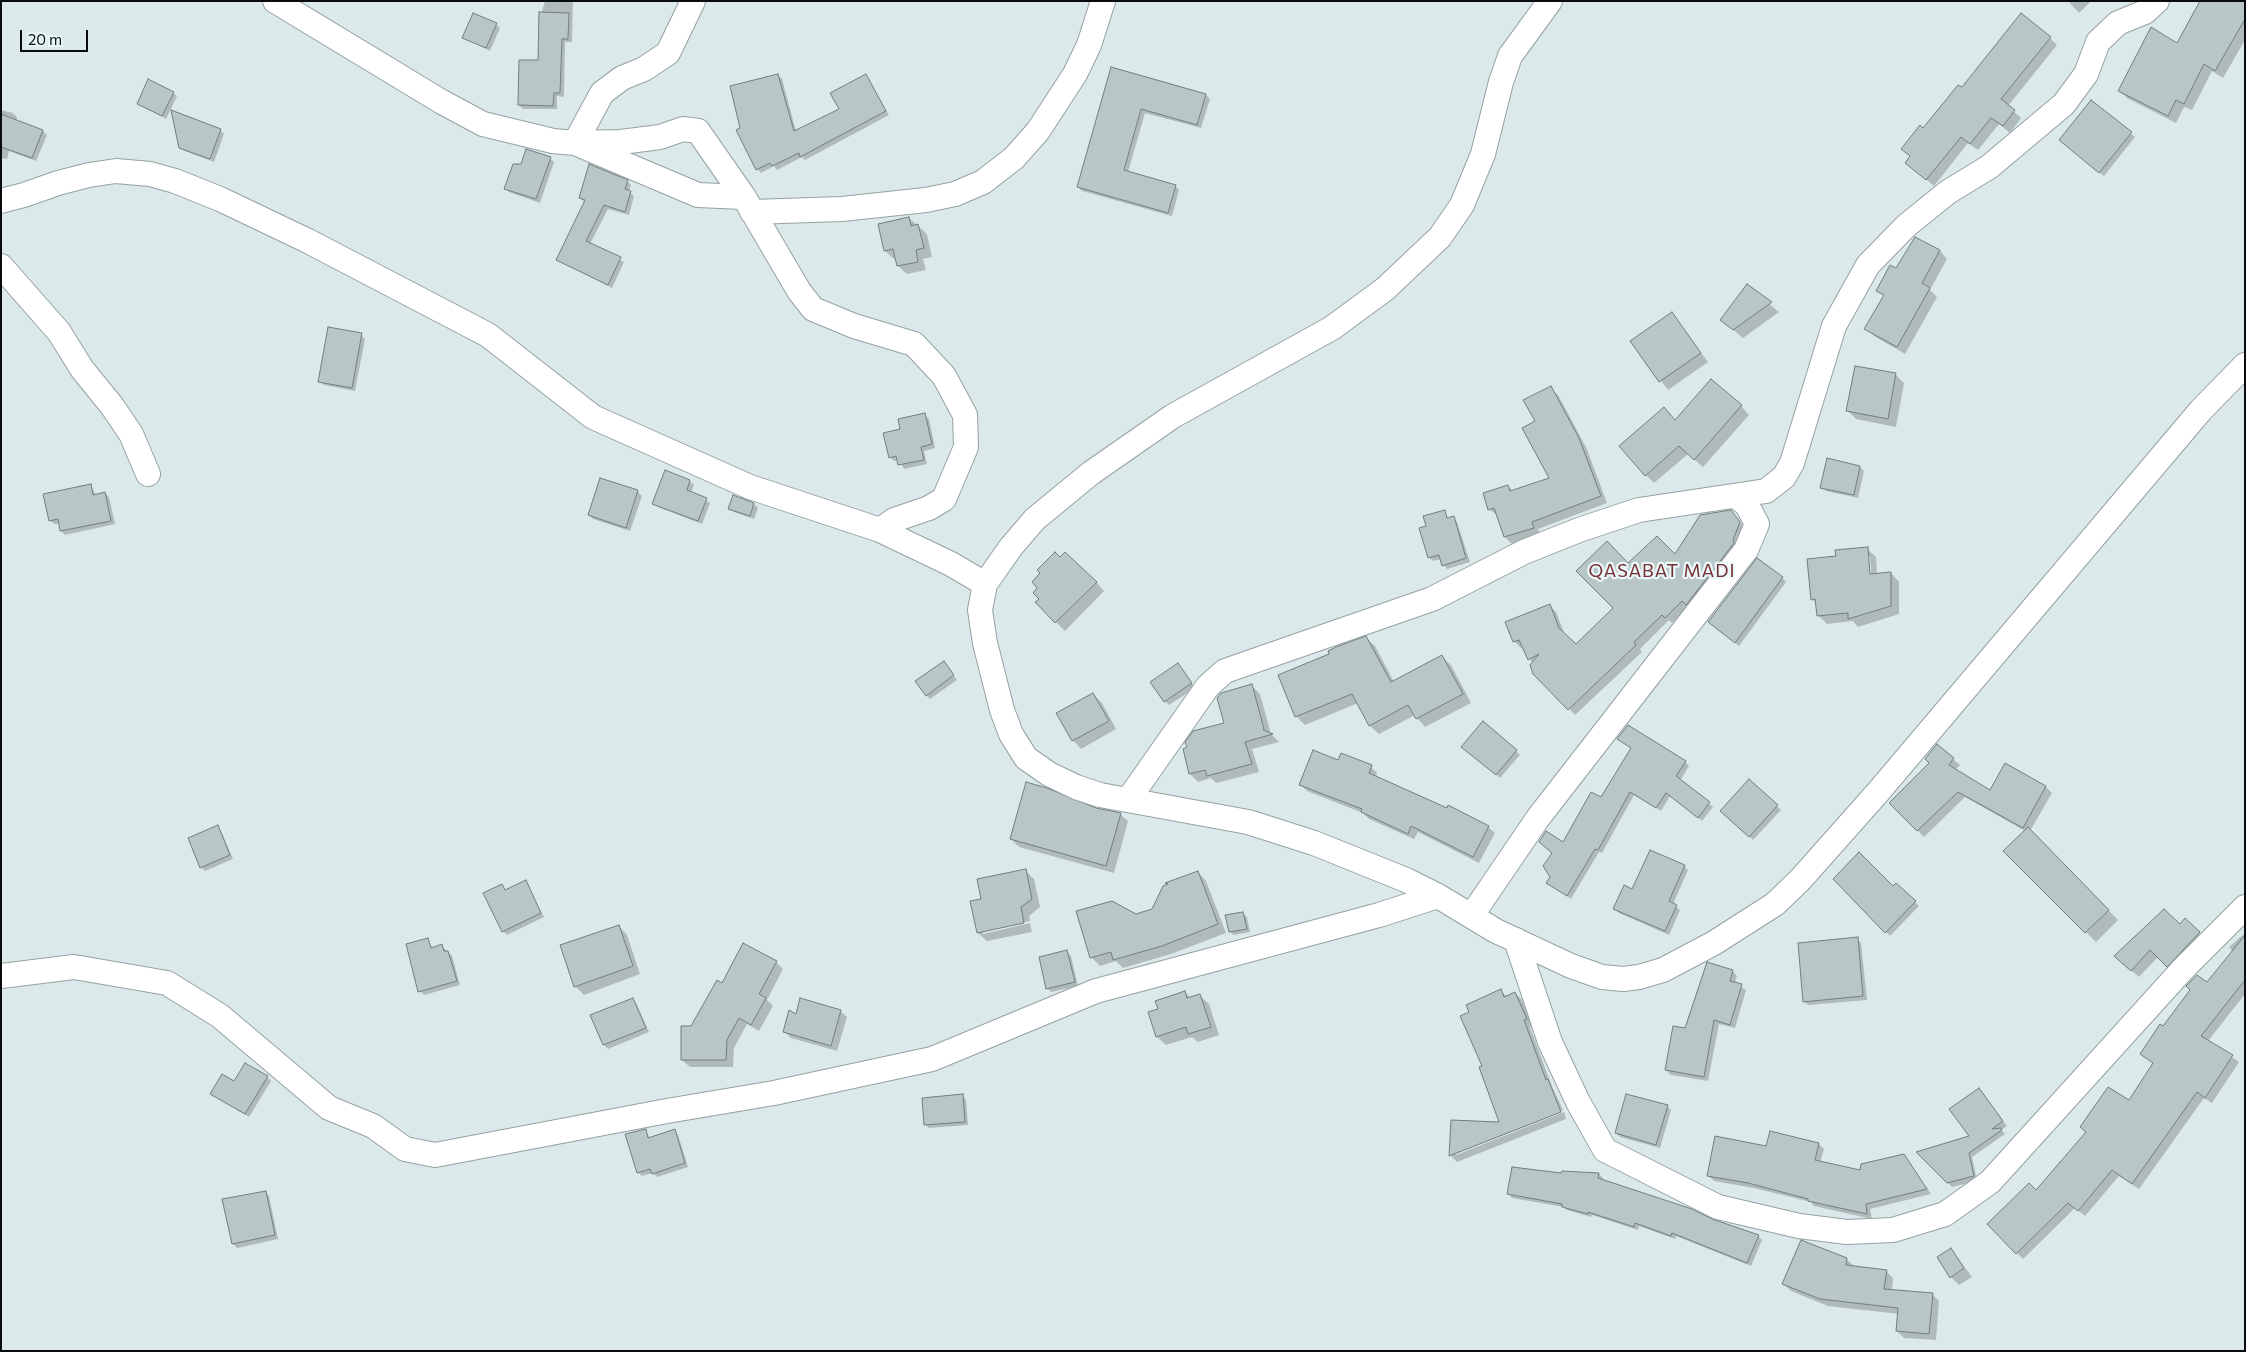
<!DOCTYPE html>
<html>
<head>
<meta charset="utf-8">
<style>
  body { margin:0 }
  #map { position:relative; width:2246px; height:1352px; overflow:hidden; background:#dce9eb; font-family:Commissioner,sans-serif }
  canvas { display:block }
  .frame { position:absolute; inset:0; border:2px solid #080c0d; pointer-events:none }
  .scale { position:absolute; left:20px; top:30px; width:68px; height:22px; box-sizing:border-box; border:2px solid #080c0d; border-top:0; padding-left:6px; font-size:15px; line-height:18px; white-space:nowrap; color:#080c0d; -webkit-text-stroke:4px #e9f7f8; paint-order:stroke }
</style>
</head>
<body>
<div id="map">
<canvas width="2246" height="1352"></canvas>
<div class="frame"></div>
<div class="scale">20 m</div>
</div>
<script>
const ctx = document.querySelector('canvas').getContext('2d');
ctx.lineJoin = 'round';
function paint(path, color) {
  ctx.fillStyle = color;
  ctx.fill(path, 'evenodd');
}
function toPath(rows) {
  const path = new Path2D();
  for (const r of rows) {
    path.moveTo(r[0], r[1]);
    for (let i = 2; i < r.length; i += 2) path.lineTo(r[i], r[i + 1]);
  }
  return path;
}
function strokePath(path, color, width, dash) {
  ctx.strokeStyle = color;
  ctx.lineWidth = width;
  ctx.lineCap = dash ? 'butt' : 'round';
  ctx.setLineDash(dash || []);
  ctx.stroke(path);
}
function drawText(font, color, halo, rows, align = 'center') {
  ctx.font = font + ' Commissioner,sans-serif';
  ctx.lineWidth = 4.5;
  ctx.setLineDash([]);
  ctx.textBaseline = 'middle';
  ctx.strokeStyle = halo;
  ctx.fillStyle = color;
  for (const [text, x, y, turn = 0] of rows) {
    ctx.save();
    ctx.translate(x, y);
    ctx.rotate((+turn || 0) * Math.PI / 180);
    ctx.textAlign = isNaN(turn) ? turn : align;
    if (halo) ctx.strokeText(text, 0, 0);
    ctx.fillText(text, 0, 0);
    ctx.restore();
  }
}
paint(toPath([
  [545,1,573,1,572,42,565,42,564,97,557,96,557,109,523,109,519,105,539,61,540,18],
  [2068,1,2091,1,2079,13],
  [2245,1,2245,40,2223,78,2212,71,2192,110,2184,107,2176,123,2127,98,2120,91,2177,44],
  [496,24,500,28,490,51,464,38],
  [2050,38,2057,45,2008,106,2021,118,2010,133,1999,124,1978,150,1968,143,1934,186,1907,163,1963,89],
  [1112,68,1206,95,1210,99,1201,128,1145,113,1128,172,1175,186,1179,190,1172,216,1082,191,1078,187],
  [778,75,782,79,796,131,841,110,866,75,889,115,805,160,802,157,777,170,774,166,761,173,757,169,742,128],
  [173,93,177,96,166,119,138,103],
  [2091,102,2135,137,2104,176,2064,144],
  [1,110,13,113,17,117,16,121,43,131,47,135,36,161,9,151,7,159,1,158],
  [220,130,224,134,214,162,185,151,180,147],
  [550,158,554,162,540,203,509,192,505,188,522,165],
  [627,181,631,185,629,192,634,196,629,215,608,209,590,244,624,262,612,288,558,260,585,202,580,198],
  [909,218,927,234,932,257,923,259,926,270,907,274,898,266,897,259,894,259,885,251,879,225],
  [1940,251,1947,259,1930,290,1937,297,1905,354,1874,336,1866,328,1884,297,1878,290],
  [1747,286,1779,312,1743,338,1722,320],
  [1672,314,1708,362,1668,390,1632,342],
  [361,335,365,339,355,391,324,385,320,381],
  [1895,374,1904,383,1896,427,1856,419,1848,411],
  [1550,388,1558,395,1586,447,1607,503,1538,529,1540,535,1512,544,1505,537,1498,516,1489,509,1508,486,1513,491,1551,479,1536,422],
  [1741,406,1749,415,1703,467,1688,454,1654,483,1646,475,1676,421],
  [925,415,929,419,935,448,924,451,927,464,904,469,899,460,894,461,890,457,901,430],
  [1860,467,1864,471,1858,498,1826,491,1822,487],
  [666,472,690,481,694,485,691,493,710,503,702,524,658,507,654,503],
  [601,479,638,492,642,496,630,531,593,519,589,515],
  [91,486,96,495,105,493,109,497,115,524,65,535,61,531,60,523,54,524,50,520],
  [734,496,754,504,758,508,754,519,734,512,730,508],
  [1444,511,1449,519,1453,518,1457,522,1470,562,1447,569,1441,559,1433,561,1429,557,1428,527],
  [1731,511,1746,529,1738,546,1688,607,1672,623,1669,620,1640,649,1642,652,1575,715,1535,673,1533,664,1523,646,1521,648,1514,641,1550,606,1556,612,1565,635,1576,646,1615,608,1628,564,1675,556],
  [1867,549,1876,557,1877,574,1891,573,1899,582,1899,614,1858,627,1853,621,1827,624,1818,615,1817,604,1812,599,1837,557],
  [1867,556,1870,556,1872,580,1870,580],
  [1782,578,1786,582,1739,646,1713,626],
  [1096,582,1104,591,1065,631,1036,602],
  [1366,638,1375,646,1394,682,1442,657,1451,665,1471,703,1425,727,1415,715,1379,734,1370,726,1358,703,1305,725,1296,716],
  [1178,665,1195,688,1169,705,1165,701],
  [947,667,957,680,930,699,926,695],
  [1252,686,1260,694,1271,734,1279,742,1252,749,1259,772,1216,783,1211,778,1198,782,1190,774],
  [1093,694,1102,703,1116,729,1081,749,1073,740],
  [1937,746,1960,765,1955,770,1990,791,2006,764,2046,787,2052,793,2030,831,2118,920,2096,942,2005,851,2025,831,1965,797,1924,837,1891,803,1930,763],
  [1467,750,1516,751,1520,755,1500,778],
  [1339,762,1371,767,1377,773,1376,777,1488,827,1495,833,1479,863,1418,832,1414,839,1369,819,1363,813,1307,791,1301,785],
  [1685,762,1689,766,1680,781,1713,807,1702,821,1670,796,1661,811,1634,795,1602,853,1599,852,1571,899,1548,883,1564,844,1601,799],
  [1749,781,1781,810,1753,840,1722,811],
  [1095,809,1120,814,1128,821,1114,873,1019,847,1011,839],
  [217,827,221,831,233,859,205,871,201,867],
  [1684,866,1688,870,1673,904,1680,910,1669,935,1619,913,1615,909,1633,890],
  [1025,870,1034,879,1040,907,1029,916,1030,921,983,931,983,934,1030,923,1032,932,987,941,978,933,971,902,983,900],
  [1198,872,1206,881,1226,933,1171,954,1123,968,1116,961,1100,966,1091,957,1136,915,1153,910,1169,885,1167,884],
  [1835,879,1893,888,1896,884,1919,906,1890,936],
  [525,882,544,917,507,935,503,931,502,886,506,890],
  [1243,913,1247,917,1250,932,1234,935,1230,932],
  [2185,920,2207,940,2175,973,2158,957,2139,977,2124,964],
  [619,926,627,935,640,974,584,995,575,986],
  [2245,933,2245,994,2208,1041,2239,1062,2212,1103,2204,1098,2139,1189,2119,1176,2085,1216,2075,1208,2023,1259,1988,1224,2036,1192,2129,1102,2154,1064,2141,1053,2163,1027,2207,984,2233,952,2229,947],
  [1857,939,1861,943,1867,1000,1808,1005,1804,1001],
  [428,940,433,949,442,946,452,956,460,985,424,995,420,991],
  [1067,952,1071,956,1078,986,1051,992,1047,988],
  [776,962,783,969,767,1000,773,1006,759,1031,747,1024,734,1048,733,1067,690,1067,682,1060,692,1027,722,985],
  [1708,964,1733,971,1737,976,1735,983,1746,990,1735,1028,1719,1024,1708,1081,1671,1075,1666,1070,1686,1029],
  [1501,991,1507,997,1515,993,1522,1000,1533,1026,1530,1027,1551,1084,1563,1110,1456,1152,1456,1155,1564,1112,1566,1119,1457,1162,1451,1156,1452,1122,1501,1123,1484,1067],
  [1185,992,1191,999,1200,996,1209,1004,1219,1035,1198,1042,1192,1037,1166,1045,1157,1037,1149,1013,1159,1010],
  [633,999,636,1003,649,1032,608,1049,604,1045,592,1016],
  [840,1011,847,1017,837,1051,791,1038,785,1032,796,1016],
  [267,1077,271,1081,249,1117,211,1094,235,1083],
  [1979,1090,2007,1126,2001,1130,2005,1134,1972,1157,1977,1181,1952,1187,1918,1152,1971,1137],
  [962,1096,966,1100,968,1125,929,1128,925,1124],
  [1667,1106,1671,1110,1660,1148,1620,1137,1616,1133],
  [645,1130,650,1138,674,1131,678,1135,688,1167,657,1177,653,1173,642,1176,638,1172],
  [1819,1144,1824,1149,1820,1163,1861,1172,1904,1156,1931,1194,1870,1209,1872,1219,1814,1206,1811,1202,1754,1188,1714,1181,1709,1176],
  [1563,1172,1599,1174,1603,1178,1602,1181,1758,1236,1762,1240,1751,1266,1676,1236,1675,1239,1639,1226,1638,1230,1592,1215,1591,1217,1567,1210,1564,1207,1512,1198,1508,1194,1562,1175],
  [265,1192,269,1196,278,1239,237,1248,233,1244],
  [1951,1249,1972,1277,1959,1285,1951,1277],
  [1846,1259,1854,1266,1886,1271,1893,1278,1892,1291,1932,1294,1939,1301,1936,1340,1904,1338,1897,1331,1899,1314,1828,1306,1791,1291,1784,1284]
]), '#0003');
const building = toPath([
  [2200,1,2245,1,2245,19,2215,71,2204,64,2184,104,2176,100,2168,116,2118,91,2151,27,2177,43,2200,1],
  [539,12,569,13,568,39,562,39,560,93,554,93,553,106,518,105,519,60,538,60,539,12],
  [473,13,497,23,486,48,462,38,473,13],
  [2021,13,2051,37,2001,99,2015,110,2003,126,1991,118,1970,144,1961,137,1926,180,1905,163,1910,156,1901,149,1920,125,1923,128,1958,85,1962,87,2021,13],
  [1111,67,1206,94,1197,125,1141,109,1124,170,1176,185,1168,213,1077,187,1111,67],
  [778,74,794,131,839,109,830,93,866,74,886,111,800,157,799,153,772,166,770,163,756,170,736,130,740,128,730,86,778,74],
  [148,79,174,92,162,116,137,104,148,79],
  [2091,100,2132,132,2099,173,2059,140,2091,100],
  [171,110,221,129,210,159,179,148,171,110],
  [1,114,43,130,32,158,1,147,1,114],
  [526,149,551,157,536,199,504,189,513,164,521,164,526,149],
  [589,164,628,180,625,189,631,191,625,212,604,205,586,241,621,257,608,285,556,260,585,200,579,198,589,164],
  [909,217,911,226,918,224,924,248,916,250,918,262,897,266,893,249,884,251,878,224,909,217],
  [1915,237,1940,250,1922,283,1930,288,1897,347,1864,329,1884,295,1876,291,1890,265,1896,268,1915,237],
  [1747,284,1772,302,1733,330,1720,320,1747,284],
  [1672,312,1701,353,1659,382,1630,341,1672,312],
  [328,327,362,333,352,388,318,382,328,327],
  [1855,366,1896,373,1888,419,1846,411,1855,366],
  [1711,379,1742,405,1694,460,1679,446,1645,476,1619,446,1664,407,1675,420,1711,379],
  [1551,386,1579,438,1601,496,1532,522,1534,528,1504,537,1494,508,1488,510,1483,493,1508,485,1510,491,1549,478,1522,428,1535,421,1523,400,1551,386],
  [925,413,932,444,921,447,924,460,898,465,896,456,889,458,883,433,900,429,898,419,925,413],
  [1827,458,1860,466,1854,495,1820,488,1827,458],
  [665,470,690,480,687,490,707,498,698,521,652,504,665,470],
  [600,478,638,490,626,528,588,515,600,478],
  [91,484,93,495,105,492,111,521,60,531,58,519,49,521,43,494,91,484],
  [733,495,754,503,750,516,728,509,733,495],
  [1445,510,1447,518,1454,516,1466,558,1442,566,1439,555,1428,558,1419,528,1426,526,1423,516,1445,510],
  [1731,510,1740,522,1733,540,1734,543,1686,605,1682,601,1665,618,1662,615,1634,642,1636,645,1568,710,1533,674,1530,665,1539,654,1528,660,1519,640,1513,642,1505,622,1550,604,1559,628,1576,644,1613,608,1576,571,1607,541,1628,563,1657,536,1675,554,1700,515,1731,510],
  [1868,547,1870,574,1891,572,1891,606,1848,619,1848,613,1817,616,1815,599,1811,600,1807,559,1836,556,1835,550,1868,547],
  [1055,552,1060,557,1065,552,1097,582,1055,623,1035,602,1039,599,1033,593,1037,588,1032,582,1040,573,1037,570,1055,552],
  [1757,558,1783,577,1735,643,1708,622,1757,558],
  [1366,636,1391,682,1442,655,1463,694,1416,719,1408,705,1369,726,1352,694,1295,717,1278,675,1329,654,1328,651,1336,647,1366,636],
  [944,661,954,675,926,696,915,681,944,661],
  [1178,663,1192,683,1164,702,1150,682,1178,663],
  [1252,684,1264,729,1263,730,1273,734,1245,742,1252,764,1207,776,1205,770,1189,774,1183,749,1187,747,1185,742,1193,731,1224,723,1217,698,1221,693,1252,684],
  [1093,693,1109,721,1072,741,1056,713,1093,693],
  [1483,721,1517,750,1496,775,1461,747,1483,721],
  [1628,725,1686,761,1676,776,1710,802,1698,818,1666,793,1656,808,1630,792,1598,850,1595,849,1567,896,1546,883,1550,877,1543,866,1552,853,1539,842,1546,831,1563,842,1591,792,1601,797,1631,748,1617,739,1628,725],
  [1937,744,1954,758,1949,765,1990,790,2005,763,2046,786,2023,828,1958,792,1917,831,1889,803,1929,763,1925,759,1937,744],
  [1313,750,1338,760,1341,753,1372,765,1369,773,1447,808,1448,805,1489,826,1473,857,1411,826,1408,834,1361,812,1362,809,1299,785,1313,750],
  [1749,779,1778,805,1749,837,1720,811,1749,779],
  [1026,782,1047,788,1096,808,1121,813,1106,866,1010,839,1026,782],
  [218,825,230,855,200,868,188,838,218,825],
  [2028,827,2109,910,2085,933,2003,851,2028,827],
  [1650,850,1685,865,1669,901,1677,905,1665,931,1613,909,1624,885,1632,889,1650,850],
  [1859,852,1893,886,1896,883,1916,901,1885,933,1833,879,1859,852],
  [1026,869,1032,899,1021,907,1024,923,977,933,970,901,981,899,977,879,1026,869],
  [1198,871,1218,924,1162,946,1113,960,1111,952,1090,958,1076,911,1112,901,1136,914,1152,909,1163,886,1168,884,1165,883,1198,871],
  [526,880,541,913,502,932,483,893,502,884,505,890,526,880],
  [2164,909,2180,924,2185,918,2200,932,2167,967,2150,950,2131,971,2114,956,2164,909],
  [1243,912,1247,929,1229,932,1225,915,1243,912],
  [619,925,633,966,574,987,560,945,619,925],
  [2245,935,2245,980,2201,1036,2233,1055,2205,1098,2197,1092,2132,1184,2112,1170,2078,1211,2068,1203,2016,1254,1987,1224,2029,1183,2036,1190,2086,1132,2080,1127,2108,1087,2129,1100,2153,1063,2140,1054,2160,1024,2163,1026,2190,990,2186,986,2197,975,2207,982,2245,935],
  [1858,937,1863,996,1803,1002,1798,943,1858,937],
  [428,938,431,948,442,944,444,951,448,951,457,981,418,992,406,944,428,938],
  [743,943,777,961,759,994,766,998,751,1025,739,1018,727,1040,726,1060,681,1060,681,1026,691,1026,717,980,722,983,743,943],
  [1067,950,1075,982,1046,989,1039,957,1067,950],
  [1707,962,1733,970,1730,981,1742,984,1730,1025,1714,1020,1704,1077,1665,1070,1673,1026,1685,1028,1707,962],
  [1501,989,1504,997,1515,992,1527,1019,1524,1020,1546,1080,1548,1079,1561,1112,1449,1156,1451,1120,1499,1122,1479,1067,1482,1066,1460,1016,1469,1012,1466,1005,1501,989],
  [1185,991,1187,998,1200,994,1211,1027,1188,1034,1186,1027,1156,1037,1148,1012,1158,1009,1155,1001,1185,991],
  [633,998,646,1028,603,1045,590,1015,633,998],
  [800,998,841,1010,831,1046,783,1032,789,1010,796,1014,800,998],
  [245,1063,268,1076,245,1114,210,1094,222,1074,234,1081,245,1063],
  [1979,1088,2003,1121,1992,1129,2001,1128,2002,1130,1969,1153,1974,1176,1947,1183,1916,1152,1969,1136,1949,1109,1979,1088],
  [963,1094,965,1122,924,1125,922,1098,963,1094],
  [1626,1094,1668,1105,1656,1145,1615,1133,1626,1094],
  [646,1129,648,1138,675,1129,685,1163,652,1174,650,1169,637,1173,625,1134,646,1129],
  [1770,1131,1819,1143,1815,1160,1860,1170,1861,1164,1904,1154,1927,1189,1866,1204,1867,1214,1808,1201,1808,1199,1748,1183,1707,1176,1715,1136,1766,1146,1770,1131],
  [1512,1167,1561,1173,1562,1171,1599,1173,1598,1178,1692,1209,1712,1219,1759,1235,1747,1263,1672,1233,1671,1236,1635,1223,1634,1227,1588,1212,1588,1214,1562,1207,1562,1204,1507,1194,1512,1167],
  [266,1191,275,1235,232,1244,222,1199,266,1191],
  [1801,1240,1847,1258,1846,1265,1887,1270,1884,1289,1933,1293,1929,1334,1896,1331,1898,1308,1820,1299,1782,1284,1801,1240],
  [1951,1248,1964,1268,1950,1278,1937,1257,1951,1248]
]);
paint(building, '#b9c6c7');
strokePath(building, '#717d7f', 1);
const street = toPath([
  [275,1,442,102,483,124,553,141,575,143,698,195,744,197,799,291,813,309,854,326,914,344,944,376,965,415,966,447,944,499,929,508,894,520,880,530],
  [693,1,668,53,644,69,622,78,602,93,575,143,621,142,660,137,683,129,698,131,744,197],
  [1550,1,1510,56,1501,82,1483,154,1462,205,1440,237,1385,289,1332,328,1173,416,1091,473,1035,519,1011,547,985,584,980,610,985,643,1002,710,1011,734,1026,758,1049,774,1076,787,1100,795,1248,822,1314,843,1406,880,1438,896,1496,931,1571,966,1602,977,1623,979,1639,977,1663,970,1714,943,1775,904,1800,880,1879,791,2201,410,2245,365],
  [1,201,24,195,58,183,89,175,116,171,150,174,175,181,220,199,308,241,488,335,593,417,750,487,880,530,951,564,985,584],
  [752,212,842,209,926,200,955,194,983,182,1014,158,1038,131,1075,74,1089,45,1103,1],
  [1,266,59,332,82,369,112,406,131,434,148,474],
  [1128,800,1208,686,1225,671,1432,599,1524,552,1579,530,1639,510,1766,491,1784,477,1792,463,1834,326,1868,265,1906,226,1948,192,1989,167,2064,104,2086,74,2098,42,2118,23,2145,12,2157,1],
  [1472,915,1538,818,1746,550,1757,524,1747,505,1736,496],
  [1516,940,1550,1042,1578,1102,1605,1150,1718,1207,1799,1226,1847,1232,1893,1230,1945,1214,1990,1182,2183,969,2245,907],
  [1,976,74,967,167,983,220,1016,329,1108,373,1126,405,1149,435,1155,667,1111,774,1093,932,1059,1096,991,1379,915,1438,896]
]);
strokePath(street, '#95a1a3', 26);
strokePath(street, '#fff', 24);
ctx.letterSpacing = '1px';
drawText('18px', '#752e33', '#e9f7f8', [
  ["QASABAT MADI",1662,571]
]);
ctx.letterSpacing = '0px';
</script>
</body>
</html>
